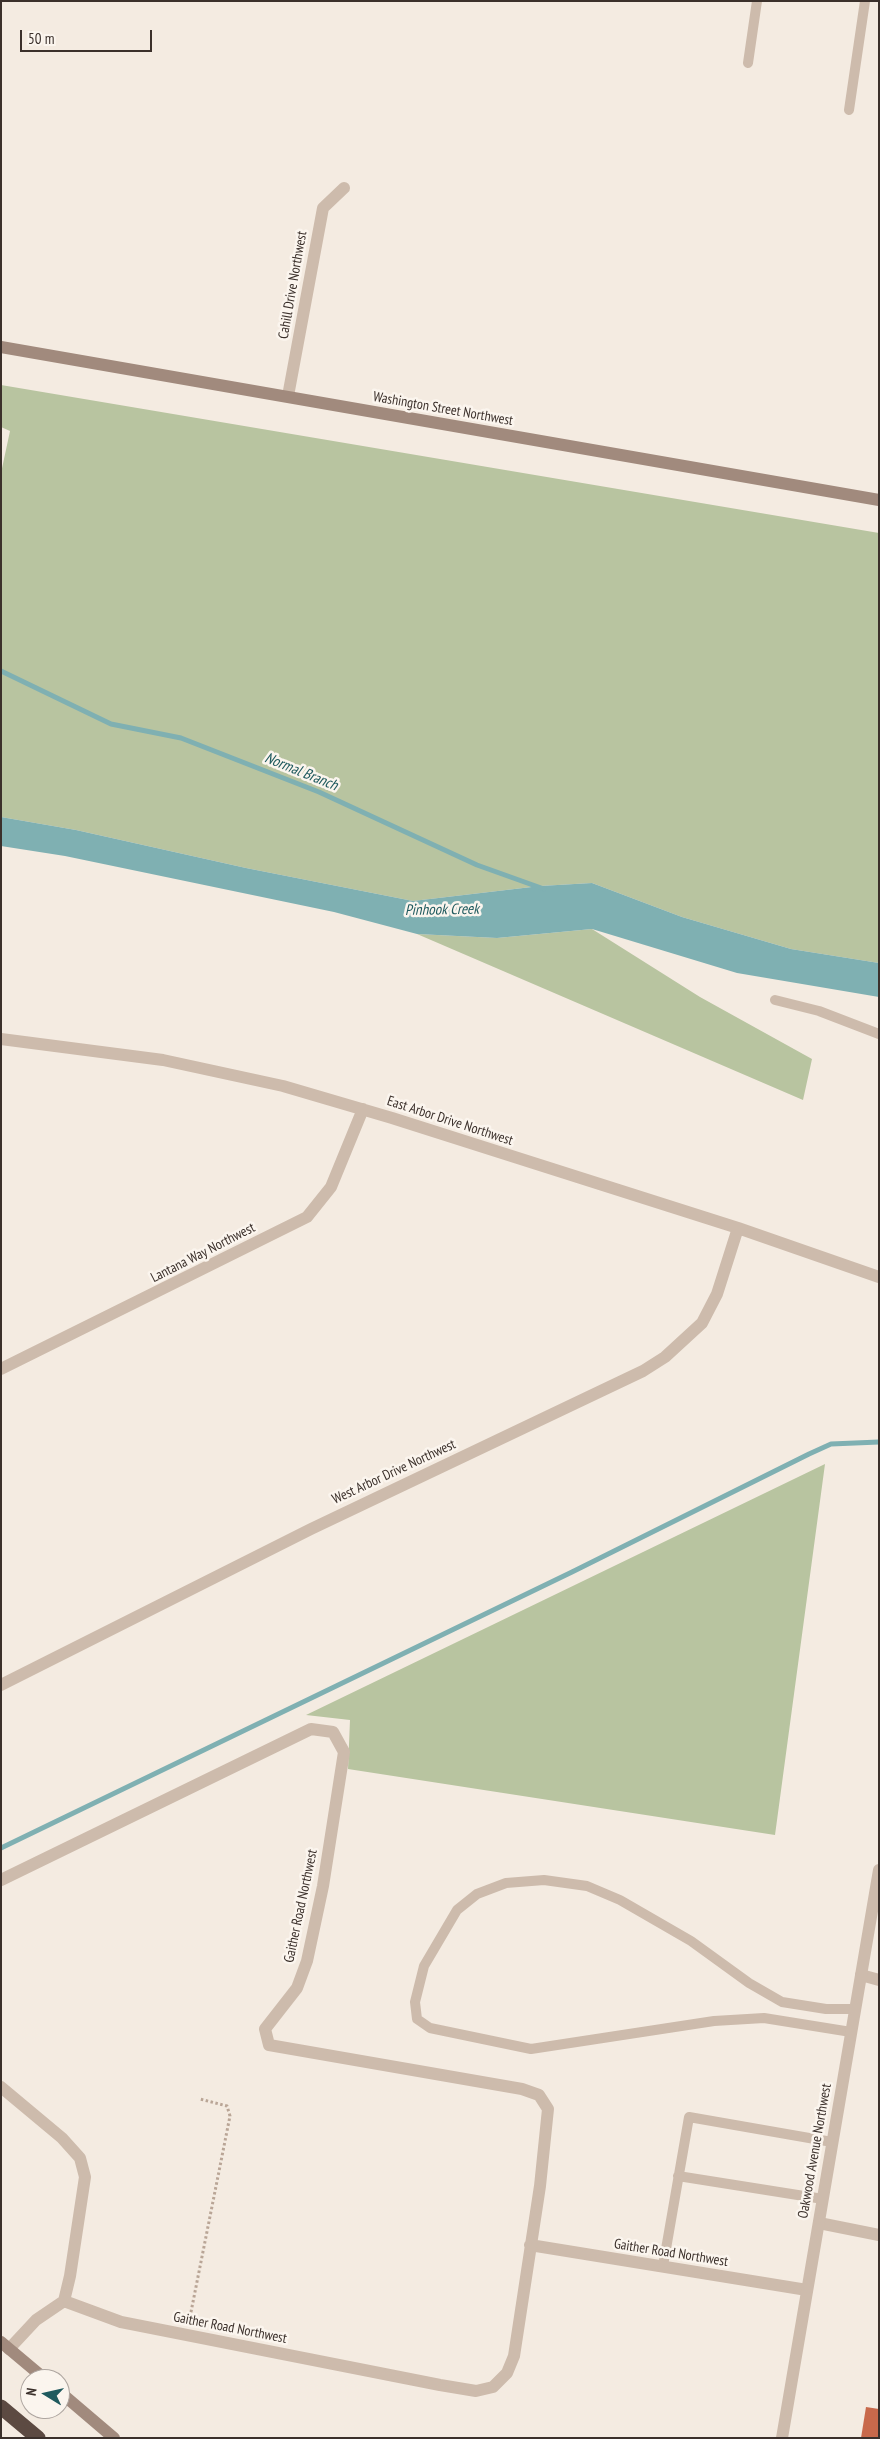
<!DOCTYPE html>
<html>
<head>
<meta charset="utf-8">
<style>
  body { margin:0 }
  #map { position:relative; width:880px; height:2439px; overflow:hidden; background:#f4ebe1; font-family:"PT Sans Narrow",sans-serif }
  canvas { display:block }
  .frame { position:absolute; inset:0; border:2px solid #3b302b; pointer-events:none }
  .north { position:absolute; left:20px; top:2369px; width:50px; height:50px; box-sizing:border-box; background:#fbf5ee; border:1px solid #aea6a0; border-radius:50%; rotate:279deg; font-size:14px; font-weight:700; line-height:20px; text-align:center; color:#3b302b }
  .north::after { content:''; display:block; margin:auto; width:18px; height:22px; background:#1f5a5e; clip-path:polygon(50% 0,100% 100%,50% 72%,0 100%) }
  .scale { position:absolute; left:20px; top:30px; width:132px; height:22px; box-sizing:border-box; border:2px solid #3b302b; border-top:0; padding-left:6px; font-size:15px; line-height:18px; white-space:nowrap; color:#3b302b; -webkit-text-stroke:4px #fbf5ee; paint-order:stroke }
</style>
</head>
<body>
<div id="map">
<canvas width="880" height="2439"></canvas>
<div class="frame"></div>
<div class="north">N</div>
<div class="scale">50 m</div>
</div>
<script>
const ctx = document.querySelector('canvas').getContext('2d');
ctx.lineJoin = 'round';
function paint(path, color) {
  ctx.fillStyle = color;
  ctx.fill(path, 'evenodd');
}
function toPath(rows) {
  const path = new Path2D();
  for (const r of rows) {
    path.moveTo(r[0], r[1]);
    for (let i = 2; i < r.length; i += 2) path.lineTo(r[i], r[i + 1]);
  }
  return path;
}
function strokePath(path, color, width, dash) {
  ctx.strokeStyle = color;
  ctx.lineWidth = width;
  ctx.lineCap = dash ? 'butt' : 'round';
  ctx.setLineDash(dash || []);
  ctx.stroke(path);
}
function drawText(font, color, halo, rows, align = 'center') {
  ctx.font = font + ' "PT Sans Narrow",sans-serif';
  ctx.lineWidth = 5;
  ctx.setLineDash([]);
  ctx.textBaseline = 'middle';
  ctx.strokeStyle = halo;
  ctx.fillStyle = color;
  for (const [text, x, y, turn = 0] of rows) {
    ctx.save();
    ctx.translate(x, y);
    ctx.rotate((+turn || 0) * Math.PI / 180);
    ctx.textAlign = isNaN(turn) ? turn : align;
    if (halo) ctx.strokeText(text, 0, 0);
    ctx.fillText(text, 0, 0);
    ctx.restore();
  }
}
paint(toPath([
  [1,385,879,533,879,963,791,949,682,917,592,883,540,886,413,901,246,868,76,830,1,817,1,473,10,431,1,427],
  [592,929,700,997,812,1059,803,1100,417,934,497,938],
  [825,1464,775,1835,348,1769,350,1720,306,1715]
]), '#b8c4a0');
paint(toPath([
  [1,817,76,830,246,868,413,901,540,886,592,883,682,917,791,949,879,963,879,997,737,973,592,929,497,938,417,934,334,912,65,856,1,846]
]), '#7fb0b2');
strokePath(toPath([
  [1,671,111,724,181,738,319,792,477,865,544,889],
  [1,1848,572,1572,809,1454,831,1444,879,1442]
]), '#7fb0b2', 5);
paint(toPath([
  [866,2407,879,2409,879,2438,861,2438]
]), '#c8694b');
strokePath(toPath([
  [189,2322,230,2116,227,2106,200,2099]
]), '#b9a596', 3, [2.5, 2.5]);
strokePath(toPath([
  [748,63,757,1],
  [849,110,865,1],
  [775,1000,819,1011,879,1034],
  [851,2032,764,2018,714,2021,531,2049,430,2028,417,2019,415,2002,424,1966,457,1910,477,1894,506,1883,544,1880,587,1886,620,1900,691,1941,749,1983,782,2002,826,2009,855,2009],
  [678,2176,823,2199],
  [663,2266,689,2117,832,2142]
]), '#cdbbac', 10);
strokePath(toPath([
  [288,396,323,208,344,188],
  [1,1039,163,1060,283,1086,392,1118,738,1228,879,1277],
  [1,1369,307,1217,331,1187,363,1109],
  [1,1685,311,1529,643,1371,665,1357,702,1323,717,1294,738,1228],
  [1,1880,311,1729,333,1732,344,1752,323,1886,307,1961,297,1988,265,2029,269,2045,522,2089,539,2095,548,2109,540,2186,514,2356,507,2373,493,2387,476,2391,440,2385,121,2322,64,2301],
  [861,1975,879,1980],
  [1,2087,62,2138,80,2158,85,2177,70,2276,64,2301],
  [819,2223,879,2235],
  [530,2245,807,2290],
  [9,2349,36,2320,64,2301]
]), '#cdbbac', 12);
strokePath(toPath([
  [782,2438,879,1870]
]), '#cdbbac', 12);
strokePath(toPath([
  [1,347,879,500],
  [1,2342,45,2379],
  [60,2392,114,2438]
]), '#a18a7d', 12);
strokePath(toPath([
  [1,2407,38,2438]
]), '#5c4a42', 15);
drawText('14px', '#3b302b', '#fbf5ee', [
  ["Cahill Drive Northwest",293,285,-80],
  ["Washington Street Northwest",443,409,10],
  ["East Arbor Drive Northwest",450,1121,18],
  ["Lantana Way Northwest",203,1253,-27],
  ["West Arbor Drive Northwest",394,1472,-25],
  ["Gaither Road Northwest",301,1906,-78],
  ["Oakwood Avenue Northwest",815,2151,-80],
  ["Gaither Road Northwest",671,2253,9],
  ["Gaither Road Northwest",230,2328,11]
]);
drawText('italic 15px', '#1f5a5e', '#fbf5ee', [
  ["Normal Branch",301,772,22],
  ["Pinhook Creek",442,910,-1]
]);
</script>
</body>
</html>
